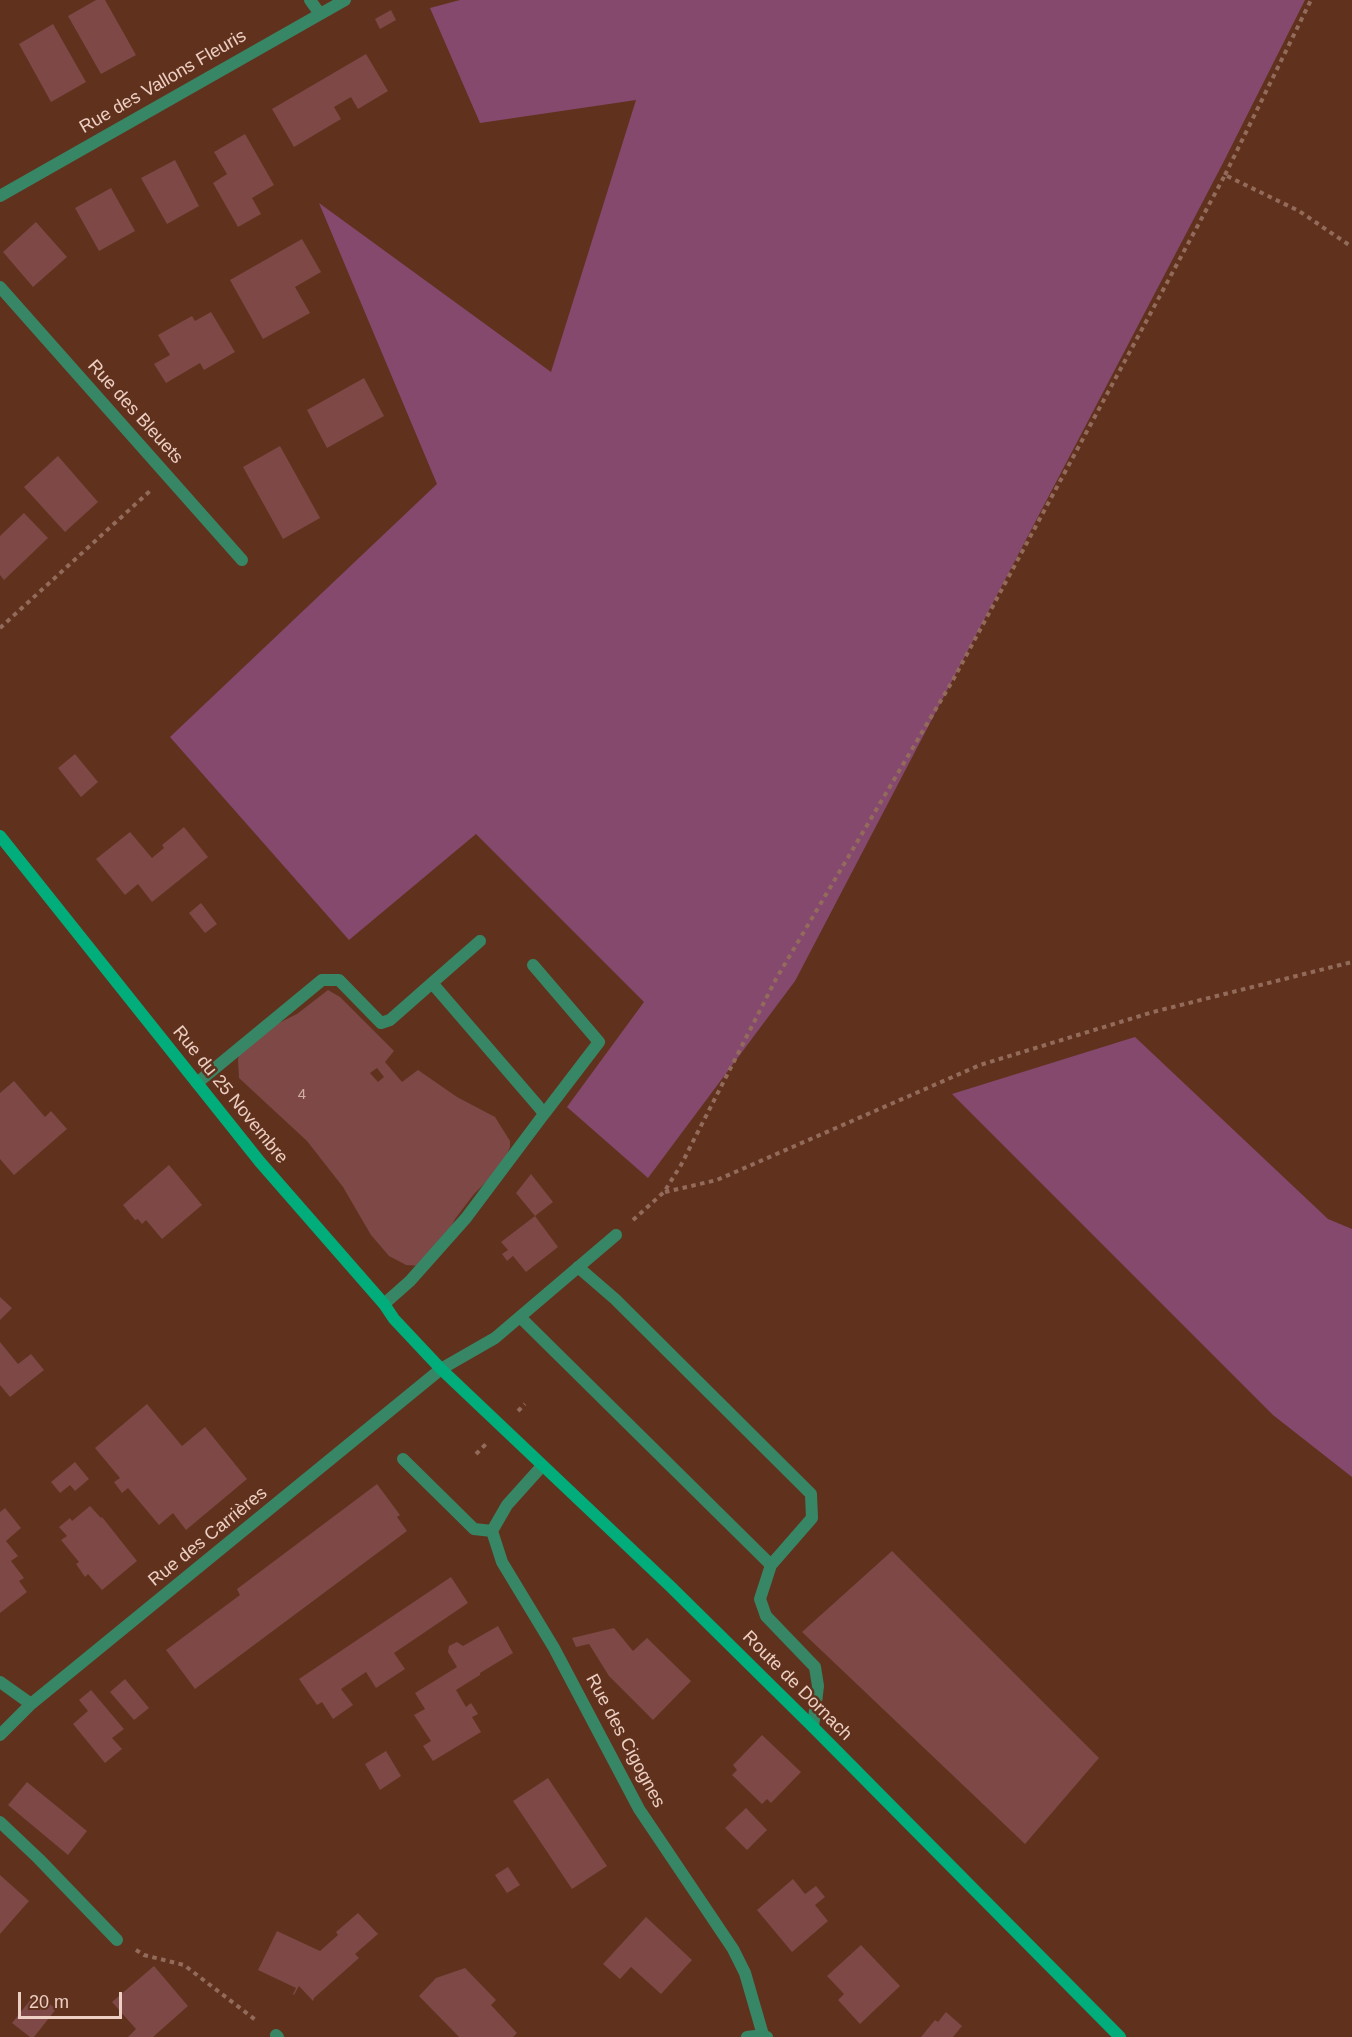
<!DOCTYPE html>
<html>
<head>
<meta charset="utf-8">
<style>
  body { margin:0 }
  #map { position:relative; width:1352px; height:2037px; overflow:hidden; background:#60321e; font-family:Helvetica,sans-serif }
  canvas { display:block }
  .scale { position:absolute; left:18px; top:1992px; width:104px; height:27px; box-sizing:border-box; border:3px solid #edcfc3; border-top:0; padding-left:8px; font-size:18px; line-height:21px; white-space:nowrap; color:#edcfc3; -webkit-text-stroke:4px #60321e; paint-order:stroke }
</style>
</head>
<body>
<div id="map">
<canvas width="1352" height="2037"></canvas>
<div class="scale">20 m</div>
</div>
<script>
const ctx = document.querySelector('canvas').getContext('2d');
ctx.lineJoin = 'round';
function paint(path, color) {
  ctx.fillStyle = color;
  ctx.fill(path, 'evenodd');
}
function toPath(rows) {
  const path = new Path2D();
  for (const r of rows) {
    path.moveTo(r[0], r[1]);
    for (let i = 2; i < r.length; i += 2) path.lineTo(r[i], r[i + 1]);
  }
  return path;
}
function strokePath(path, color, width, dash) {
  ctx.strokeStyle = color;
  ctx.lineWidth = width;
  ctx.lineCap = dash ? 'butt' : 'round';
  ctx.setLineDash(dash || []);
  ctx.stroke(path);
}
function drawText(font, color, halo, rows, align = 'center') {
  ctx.font = font + ' Helvetica,sans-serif';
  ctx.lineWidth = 5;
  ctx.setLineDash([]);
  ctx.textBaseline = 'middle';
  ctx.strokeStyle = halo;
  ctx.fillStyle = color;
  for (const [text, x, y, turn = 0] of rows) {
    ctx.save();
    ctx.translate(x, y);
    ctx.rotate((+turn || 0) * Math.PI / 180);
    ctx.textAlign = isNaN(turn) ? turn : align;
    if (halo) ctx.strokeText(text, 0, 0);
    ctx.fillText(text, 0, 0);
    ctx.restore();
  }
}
paint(toPath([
  [460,0,1305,0,1223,163,795,981,648,1178,567,1107,644,1002,476,834,349,940,170,737,437,484,319,203,551,372,636,100,480,123,430,8],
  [1135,1037,1328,1219,1352,1229,1352,1477,1273,1415,952,1094]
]), '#86496e');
paint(toPath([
  [96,0,105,0,136,55,101,74,68,16],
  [391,10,396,20,380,29,375,19],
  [53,24,86,82,51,102,19,44],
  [366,54,388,91,358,109,351,97,334,107,341,119,294,147,272,109],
  [245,134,274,185,252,198,261,214,238,227,213,183,227,174,214,152],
  [175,160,199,206,167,224,141,178],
  [111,188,135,231,99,251,75,208],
  [36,222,67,257,33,287,3,252],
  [302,239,321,272,295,287,310,313,263,339,230,280],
  [211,312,235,352,204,370,200,363,166,383,154,364,170,355,158,335,192,316,195,321],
  [364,378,384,416,327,448,307,410],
  [280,446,320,518,283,539,243,467],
  [58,456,98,502,65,532,24,487],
  [24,513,48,538,4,580,0,575,0,536],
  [75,754,98,782,81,797,58,768],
  [184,827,208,857,152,902,138,884,125,895,96,859,130,832,152,858,164,848,162,845],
  [201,903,217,924,205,933,189,913],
  [328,990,340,997,394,1051,385,1062,402,1082,418,1070,457,1097,495,1117,510,1141,510,1147,503,1165,474,1194,455,1219,445,1239,421,1266,406,1265,389,1256,371,1235,343,1187,307,1141,239,1078,238,1059,244,1040,297,1014],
  [377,1068,384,1077,378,1082,370,1073],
  [14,1081,45,1117,51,1111,67,1129,14,1175,0,1159,0,1093],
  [169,1165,202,1205,162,1239,146,1220,142,1224,138,1219,135,1220,123,1205],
  [531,1174,553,1202,535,1216,516,1193],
  [535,1216,558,1247,526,1272,513,1256,507,1261,502,1254,508,1250,501,1242],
  [0,1297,12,1308,0,1320],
  [0,1342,18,1364,31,1354,44,1370,10,1397,0,1385],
  [147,1404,182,1446,205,1427,247,1479,186,1530,173,1513,159,1525,128,1488,122,1493,114,1482,120,1478,95,1448],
  [75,1462,89,1479,75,1491,70,1485,60,1493,51,1482],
  [377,1484,400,1515,397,1517,407,1531,195,1689,166,1650,240,1595,237,1589],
  [90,1506,101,1518,102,1517,137,1561,102,1590,88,1574,85,1577,76,1564,79,1562,61,1540,67,1536,59,1527,70,1518,72,1521],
  [5,1508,21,1528,6,1541,18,1556,11,1561,24,1578,19,1581,27,1592,0,1613,0,1512],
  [892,1551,1099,1758,1025,1844,802,1632],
  [451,1577,468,1603,394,1653,405,1669,376,1688,366,1672,341,1689,353,1705,333,1719,322,1702,317,1705,299,1679],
  [498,1626,513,1653,480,1673,480,1675,456,1690,466,1707,471,1703,478,1714,472,1717,481,1732,433,1761,423,1746,431,1741,414,1715,425,1709,415,1693,457,1667,448,1652,449,1646,457,1642,463,1646],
  [614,1628,633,1651,647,1638,691,1681,653,1720,609,1676,589,1644,576,1647,572,1638],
  [125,1679,149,1708,134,1720,110,1692],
  [91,1690,124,1729,112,1738,122,1749,105,1763,73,1724,88,1711,79,1700],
  [762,1735,801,1772,771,1803,767,1799,762,1804,732,1775,737,1770,733,1765],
  [386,1751,401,1776,380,1790,365,1764],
  [548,1778,607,1866,572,1889,513,1801],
  [27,1782,87,1831,68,1855,8,1805],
  [746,1808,767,1830,747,1850,725,1828],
  [508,1867,520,1885,507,1893,495,1875],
  [0,1875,29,1901,0,1934],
  [793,1879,805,1894,816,1886,825,1897,815,1905,828,1921,792,1952,757,1910],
  [358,1913,378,1934,355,1954,359,1958,314,1998,313,2001,299,1986,294,1995,293,1994,296,1988,258,1970,277,1931,320,1951,338,1935,336,1932],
  [646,1917,692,1960,661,1994,631,1967,620,1979,603,1964],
  [861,1945,900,1986,860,2024,838,2000,844,1994,827,1976],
  [154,1966,188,2006,153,2037,128,2037,136,2029,112,2002],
  [465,1968,496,2000,491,2005,517,2033,513,2037,459,2037,419,1996,436,1978],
  [36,1993,56,2009,34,2037,30,2037,12,2023],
  [946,2012,962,2026,953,2037,921,2037,935,2020,938,2022]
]), '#7d4845');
strokePath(toPath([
  [1225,175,1311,0],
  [0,628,151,490],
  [665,1192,717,1180,980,1065,1153,1012,1352,962],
  [633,1220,664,1192,681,1165,776,979,953,680,1225,175,1299,211,1352,247],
  [518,1411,525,1404],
  [476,1454,486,1444],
  [136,1950,144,1955,184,1965,257,2021]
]), '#936b5a', 4, [4.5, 4.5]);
strokePath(toPath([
  [533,965,599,1042,544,1114],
  [432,983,480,941],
  [197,1083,322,980,339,980,381,1023,390,1020,432,983,538,1106,544,1114,466,1218,410,1281,384,1304],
  [578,1267,615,1299,811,1494,812,1518,771,1565,760,1599,766,1616,815,1667,818,1686,813,1727],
  [520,1317,771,1565],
  [441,1369,495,1338,616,1235],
  [403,1459,474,1529,492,1531],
  [276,2035,278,2037]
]), '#378766', 12);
strokePath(toPath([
  [310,0,320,14],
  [0,196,345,0],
  [0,287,242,560],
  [542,1466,507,1505,492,1531,502,1562,554,1648,639,1809,733,1949,745,1973,763,2035,767,2037],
  [0,1682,31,1704],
  [0,1735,31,1704,441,1369],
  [0,1822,39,1859,117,1940],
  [747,2037,763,2035]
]), '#378766', 12);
strokePath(toPath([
  [0,836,260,1162,384,1304,394,1319,441,1369,671,1587,813,1727,1120,2037]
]), '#01ad7a', 12);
drawText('15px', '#d1ada4', null, [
  ["4",302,1095]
]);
drawText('18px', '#edcfc3', '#60321e', [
  ["Rue des Vallons Fleuris",163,82,-30],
  ["Rue des Bleuets",135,412,48],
  ["Rue du 25 Novembre",230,1095,51],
  ["Rue des Carrières",208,1537,-39],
  ["Route de Dornach",797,1686,45],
  ["Rue des Cigognes",625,1741,62]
]);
</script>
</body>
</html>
